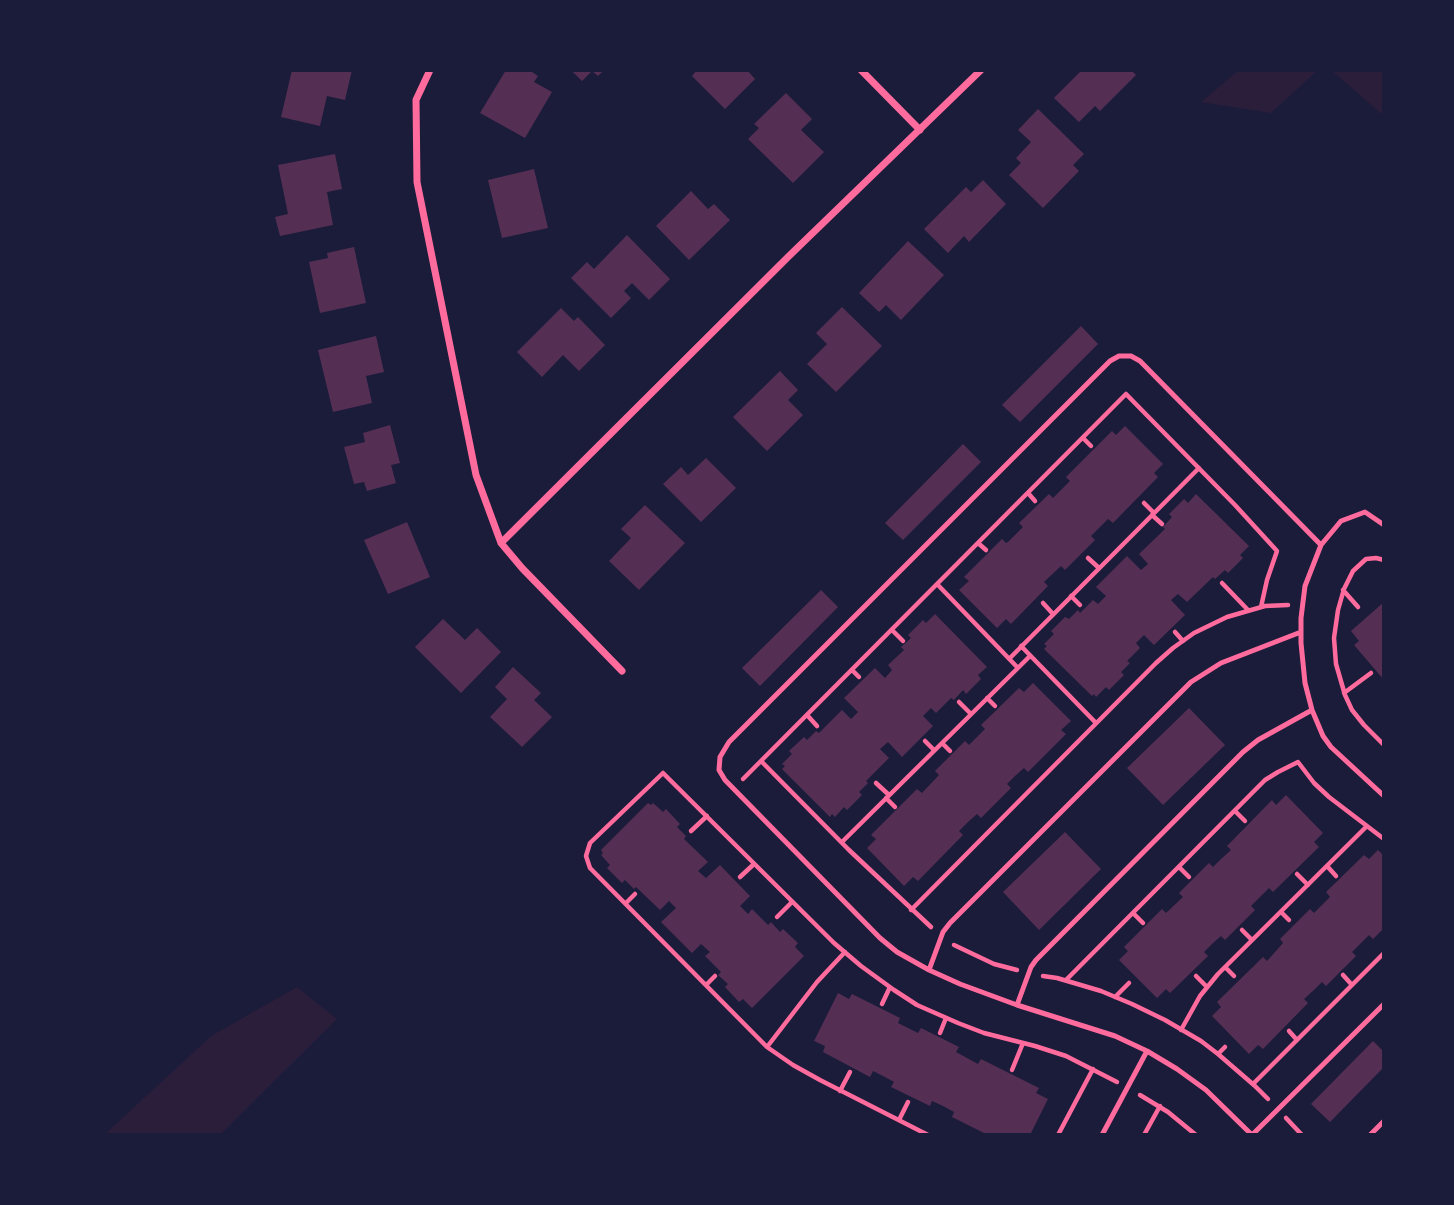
<!DOCTYPE html>
<html>
<head>
<meta charset="utf-8">
<style>
  body { margin:0 }
  #map { position:relative; width:1454px; height:1205px; overflow:hidden; background:#1b1b3a; font-family:"Work Sans",sans-serif }
  canvas { display:block }
  .frame { position:absolute; inset:0; border:72px solid #1b1b3a; pointer-events:none }
</style>
</head>
<body>
<div id="map">
<canvas width="1454" height="1205"></canvas>
<div class="frame"></div>
</div>
<script>
const ctx = document.querySelector('canvas').getContext('2d');
ctx.lineJoin = 'round';
function paint(path, color) {
  ctx.fillStyle = color;
  ctx.fill(path, 'evenodd');
}
function toPath(rows) {
  const path = new Path2D();
  for (const r of rows) {
    path.moveTo(r[0], r[1]);
    for (let i = 2; i < r.length; i += 2) path.lineTo(r[i], r[i + 1]);
  }
  return path;
}
function strokePath(path, color, width, dash) {
  ctx.strokeStyle = color;
  ctx.lineWidth = width;
  ctx.lineCap = dash ? 'butt' : 'round';
  ctx.setLineDash(dash || []);
  ctx.stroke(path);
}
paint(toPath([
  [1239,70,1318,70,1271,113,1201,102],
  [1331,70,1384,70,1384,116],
  [297,987,337,1019,220,1135,104,1135,211,1036]
]), '#2a1e3b');
paint(toPath([
  [292,70,352,70,345,100,327,96,320,126,281,117],
  [506,70,529,70,538,76,534,82,552,92,525,138,480,113],
  [571,70,604,70,598,76,592,71,582,81],
  [697,70,747,70,755,79,725,109,692,76],
  [1082,70,1131,70,1136,75,1100,111,1095,106,1079,122,1054,98],
  [786,93,812,119,801,130,824,152,793,183,748,139,759,128,754,124],
  [1038,109,1084,154,1073,165,1079,171,1043,208,1009,175,1021,163,1016,158,1031,142,1018,130],
  [335,154,342,189,327,192,333,225,280,236,275,217,288,214,278,165],
  [534,169,548,228,502,238,488,180],
  [983,180,1006,204,969,242,964,236,948,253,924,229,966,187,971,192],
  [691,191,708,209,714,204,730,220,689,260,656,226],
  [627,235,670,279,649,300,632,283,624,291,631,298,611,318,571,278,587,262,594,269],
  [908,241,944,275,901,320,886,305,879,312,859,293],
  [354,247,366,303,320,313,309,262,328,258,327,253],
  [842,307,882,346,836,392,807,364,827,344,816,333],
  [561,308,574,321,578,317,605,345,579,371,563,355,542,377,517,352],
  [1081,326,1098,344,1020,422,1002,405],
  [376,336,384,372,366,376,372,403,333,412,318,350],
  [780,371,798,390,788,400,803,415,767,451,733,417],
  [390,425,400,463,391,465,396,483,367,491,364,482,354,484,344,447,365,442,363,433],
  [1125,426,1163,464,1154,473,1158,477,1113,523,1108,519,1091,536,1095,540,1065,570,1061,566,1044,582,1048,586,1011,624,1006,619,997,628,959,590,969,581,964,577,1002,539,1006,543,1008,542,1023,527,1019,523,1049,494,1053,498,1070,481,1066,477,1112,431,1116,435],
  [963,444,981,462,903,540,885,523],
  [706,458,736,488,701,522,663,484,681,467,688,475],
  [1196,494,1249,546,1240,555,1243,558,1228,573,1225,570,1215,579,1213,577,1187,602,1178,594,1171,600,1185,615,1154,645,1144,635,1136,643,1140,648,1127,661,1130,663,1121,672,1124,675,1109,690,1106,687,1096,697,1094,694,1092,696,1044,649,1047,646,1044,644,1054,634,1051,631,1065,617,1069,619,1078,610,1080,613,1093,600,1098,604,1106,596,1096,587,1127,556,1141,570,1148,564,1139,554,1165,529,1163,527,1172,517,1169,514,1184,499,1188,503],
  [645,505,685,543,639,590,609,561,631,538,621,529],
  [407,522,430,577,388,594,364,540],
  [821,590,838,607,760,686,742,668],
  [1384,602,1384,680,1354,645,1359,641,1351,631],
  [935,614,987,667,978,675,981,679,966,694,963,690,954,700,951,698,936,713,931,708,923,716,933,726,902,757,888,742,880,749,889,758,866,781,868,783,859,792,862,795,847,810,844,807,835,817,832,814,830,817,782,769,785,766,782,764,792,754,789,751,804,737,807,740,816,731,819,733,842,710,851,719,858,712,844,698,875,668,885,678,892,670,888,665,904,650,901,647,911,638,908,635,923,620,926,623],
  [443,619,465,640,477,628,501,652,461,693,415,647],
  [513,667,541,693,534,700,552,717,522,747,490,717,507,699,495,687],
  [1033,683,1071,721,1061,730,1066,734,1028,772,1024,768,1015,776,1007,784,1011,788,981,818,977,814,968,822,959,831,963,835,918,881,913,877,904,886,867,848,876,839,871,835,917,789,922,793,939,775,935,771,965,741,969,745,985,729,981,725,1019,688,1024,692],
  [1189,708,1225,745,1163,805,1127,768],
  [1286,795,1323,833,1314,842,1319,847,1273,892,1269,888,1251,906,1255,910,1225,940,1221,936,1213,943,1204,952,1208,956,1170,993,1166,989,1157,998,1119,960,1128,951,1124,947,1162,909,1166,913,1183,897,1179,893,1209,863,1213,867,1221,859,1231,850,1227,846,1272,800,1276,805],
  [648,803,651,805,653,803,663,812,666,809,680,824,677,827,686,836,684,839,708,862,698,871,706,878,720,865,750,896,740,906,748,914,752,909,768,925,771,922,780,932,783,929,798,943,795,947,804,956,752,1008,743,999,739,1002,725,987,728,984,718,975,721,972,705,956,710,952,701,944,692,953,661,922,676,908,669,901,660,910,636,887,634,889,625,880,622,883,607,868,610,865,601,855,603,853,601,850],
  [1065,832,1101,869,1039,930,1003,892],
  [1378,850,1384,856,1384,928,1373,939,1369,935,1352,952,1356,956,1326,986,1322,982,1314,990,1304,999,1308,1003,1263,1049,1258,1045,1249,1054,1212,1016,1221,1007,1217,1002,1263,957,1267,961,1283,943,1280,939,1310,909,1314,913,1330,897,1326,892,1364,855,1369,859],
  [838,993,849,999,852,994,900,1018,898,1023,918,1033,921,1028,959,1047,956,1052,978,1064,981,1059,1039,1088,1036,1093,1048,1099,1030,1135,988,1135,952,1117,954,1112,943,1106,932,1101,930,1106,891,1087,894,1082,883,1076,873,1071,870,1077,823,1052,825,1046,814,1041],
  [1373,1041,1384,1052,1384,1067,1330,1122,1311,1104]
]), '#542f53');
strokePath(toPath([
  [1083,438,1091,446],
  [1028,493,1035,501],
  [1144,503,1154,513],
  [1152,515,1162,524],
  [978,543,986,550],
  [1088,558,1099,568],
  [1384,560,1376,558,1366,559,1353,571,1344,589,1338,610,1334,638,1336,664,1345,695,1352,710,1364,725,1384,745],
  [1222,583,1248,610],
  [937,584,1018,668],
  [1343,590,1358,607],
  [1071,596,1080,605],
  [1043,603,1053,614],
  [892,630,903,641],
  [1175,632,1183,641],
  [1021,646,1096,723],
  [1010,658,1199,468],
  [852,670,859,677],
  [1344,693,1371,673],
  [987,698,995,706],
  [959,702,971,714],
  [807,715,817,726],
  [925,741,934,750],
  [942,743,950,751],
  [761,761,849,850,931,927],
  [743,779,1126,394,1235,505,1277,551,1267,580,1261,607],
  [876,783,889,795],
  [886,798,895,807],
  [1235,811,1245,821],
  [691,831,707,816],
  [842,842,1030,656],
  [1327,866,1336,876],
  [1179,867,1189,877],
  [1297,874,1308,885],
  [740,877,754,864],
  [626,903,635,894],
  [911,910,1156,663,1173,648,1194,633,1227,617,1265,606,1288,605],
  [1281,912,1289,920],
  [1133,913,1143,923],
  [777,917,792,902],
  [1242,930,1252,940],
  [954,945,994,964,1017,970],
  [1225,967,1234,976],
  [1343,975,1352,985],
  [1043,976,1057,978,1101,991,1132,1004,1165,1020,1201,1041,1218,1054,1255,1086,1268,1099],
  [1196,976,1207,987],
  [1066,980,1265,780,1278,772,1298,762,1314,783,1329,797,1384,839],
  [706,985,715,976],
  [1115,997,1129,983],
  [882,1004,890,987],
  [1181,1030,1200,996,1218,974,1367,826],
  [1289,1031,1297,1040],
  [940,1033,946,1018],
  [767,1047,817,982,845,952],
  [1218,1054,1225,1047],
  [1012,1070,1023,1043],
  [1253,1084,1384,953],
  [840,1091,850,1072],
  [1140,1095,1168,1112,1196,1135],
  [1286,1118,1302,1135],
  [899,1120,908,1102],
  [928,1135,820,1080,793,1065,767,1047,590,868,586,856,590,843,663,773,834,943,861,966,894,990,917,1005,958,1023,984,1033,1035,1046,1066,1056,1117,1082],
  [1058,1135,1093,1069],
  [1144,1135,1160,1106]
]), '#ff6b9d', 4.5);
strokePath(toPath([
  [1321,545,1305,586,1301,618,1301,643,1305,683,1312,710,1323,736,1331,747,1384,796],
  [929,970,943,932,950,923,1191,682,1221,663,1301,632],
  [1017,1005,1031,967,1036,960,1243,752,1258,740,1312,710],
  [1102,1135,1147,1051],
  [1252,1135,1206,1090,1177,1069,1147,1051,1115,1036,1017,1005,960,984,929,970,897,952,880,938,725,780,719,770,720,757,729,742,1110,361,1119,356,1131,356,1140,361,1321,545,1341,521,1365,512,1384,525],
  [1252,1135,1384,1004],
  [1370,1135,1384,1121]
]), '#ff6b9d', 5);
strokePath(toPath([
  [430,70,416,100,417,182,476,475,501,543,522,568,622,671],
  [861,70,920,130],
  [501,543,789,256,981,70]
]), '#ff6b9d', 7);
</script>
</body>
</html>
